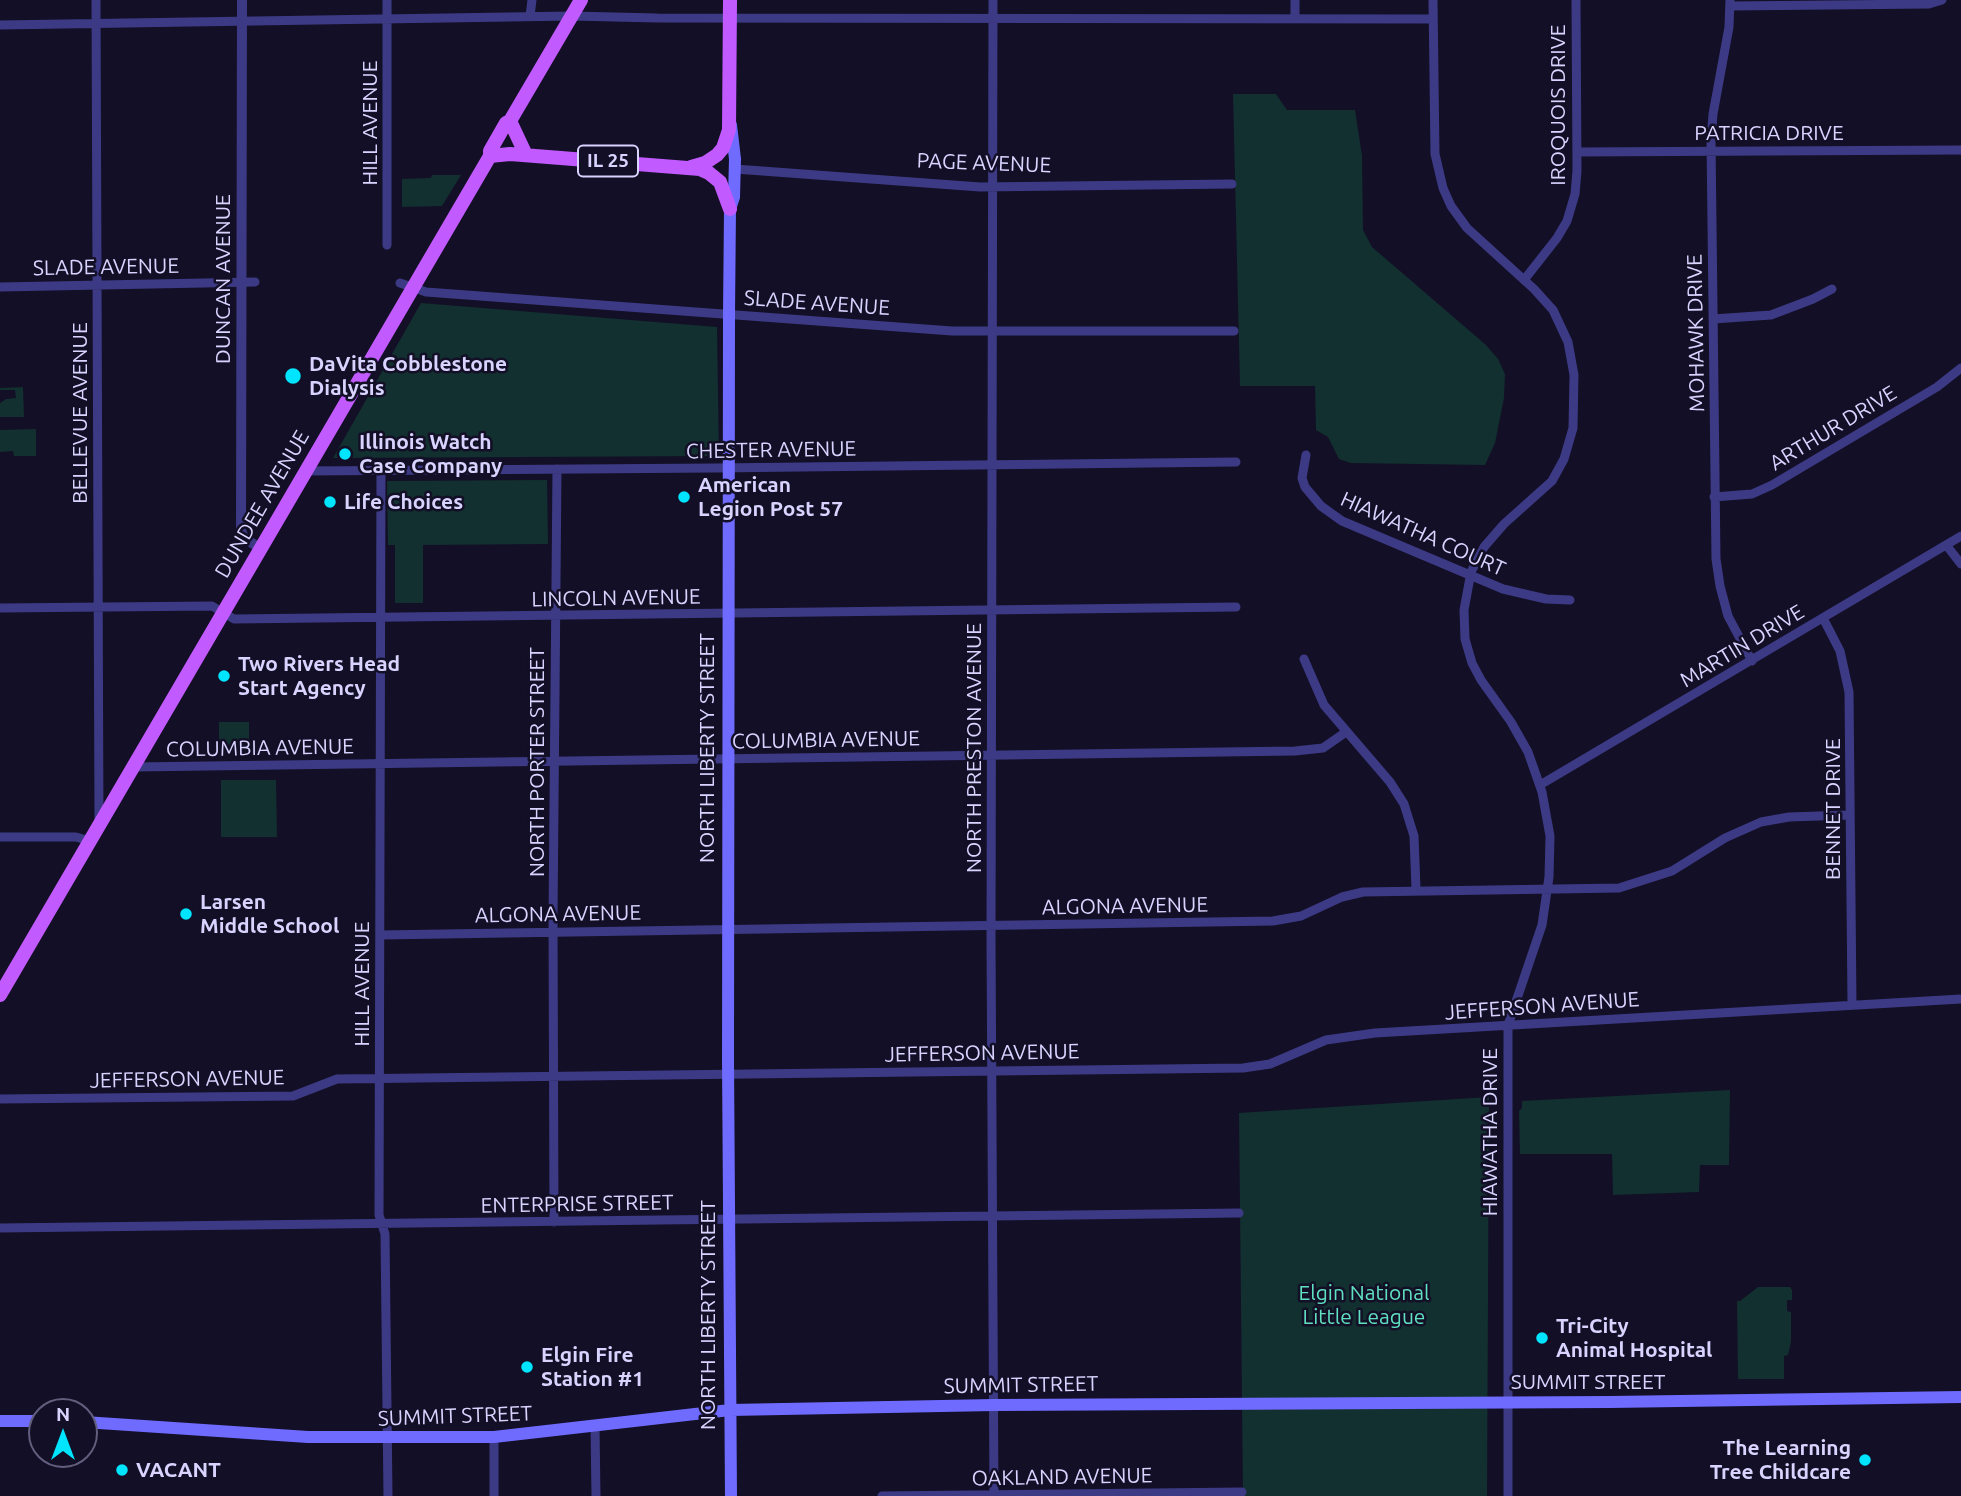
<!DOCTYPE html>
<html>
<head>
<meta charset="utf-8">
<style>
  body { margin:0 }
  #map { position:relative; width:1961px; height:1496px; overflow:hidden; background:#130f26; font-family:Ubuntu,sans-serif }
  canvas { display:block }
  .north { position:absolute; left:28px; top:1398px; width:70px; height:70px; box-sizing:border-box; background:#130f26; border:2px solid #625e7d; border-radius:50%; rotate:0deg; font-size:19px; font-weight:700; line-height:28px; text-align:center; color:#d9d4ff }
  .north::after { content:''; display:block; margin:auto; width:24px; height:32px; background:#00e5ff; clip-path:polygon(50% 0,100% 100%,50% 72%,0 100%) }
</style>
</head>
<body>
<div id="map">
<canvas width="1961" height="1496"></canvas>
<div class="north">N</div>
</div>
<script>
const ctx = document.querySelector('canvas').getContext('2d');
ctx.lineJoin = 'round';
function paint(path, color) {
  ctx.fillStyle = color;
  ctx.fill(path, 'evenodd');
}
function toPath(rows) {
  const path = new Path2D();
  for (const r of rows) {
    path.moveTo(r[0], r[1]);
    for (let i = 2; i < r.length; i += 2) path.lineTo(r[i], r[i + 1]);
  }
  return path;
}
function strokePath(path, color, width, dash) {
  ctx.strokeStyle = color;
  ctx.lineWidth = width;
  ctx.lineCap = dash ? 'butt' : 'round';
  ctx.setLineDash(dash || []);
  ctx.stroke(path);
}
function drawText(font, color, halo, rows, align = 'center') {
  ctx.font = font + ' Ubuntu,sans-serif';
  ctx.lineWidth = 5;
  ctx.setLineDash([]);
  ctx.textBaseline = 'middle';
  ctx.strokeStyle = halo;
  ctx.fillStyle = color;
  for (const [text, x, y, turn = 0] of rows) {
    ctx.save();
    ctx.translate(x, y);
    ctx.rotate((+turn || 0) * Math.PI / 180);
    ctx.textAlign = isNaN(turn) ? turn : align;
    if (halo) ctx.strokeText(text, 0, 0);
    ctx.fillText(text, 0, 0);
    ctx.restore();
  }
}
paint(toPath([
  [1233,94,1276,94,1287,110,1355,110,1362,156,1363,230,1372,247,1486,345,1498,359,1505,374,1504,398,1495,443,1485,465,1351,463,1339,459,1328,437,1316,430,1315,386,1240,386],
  [432,175,461,175,442,206,402,207,402,179,431,178],
  [421,303,717,327,719,456,333,458],
  [23,387,24,417,0,417,0,403,6,399,16,398,15,390,0,390,0,388],
  [36,429,36,456,14,456,13,451,0,452,0,430],
  [547,480,548,544,423,545,423,603,395,603,395,545,388,545,387,481],
  [219,722,249,722,249,750,219,750],
  [221,780,276,780,277,837,221,837],
  [1730,1090,1729,1165,1700,1165,1699,1192,1613,1195,1612,1154,1520,1154,1519,1111,1522,1108,1522,1101],
  [1489,1097,1487,1496,1243,1496,1239,1113],
  [1758,1287,1790,1287,1792,1290,1792,1300,1787,1300,1787,1311,1791,1312,1791,1342,1788,1355,1784,1356,1784,1379,1738,1379,1737,1301,1740,1301]
]), '#12302f');
strokePath(toPath([
  [96,0,99,821],
  [993,0,991,938,994,1496],
  [1295,0,1295,18],
  [1433,0,1435,154,1443,188,1451,206,1467,228,1534,289,1553,310,1568,342,1574,375,1573,428,1564,459,1552,481,1504,524,1484,547,1471,572,1464,610,1465,639,1472,663,1481,680,1511,722,1528,752,1542,792,1550,836,1549,877,1542,925,1508,1025,1508,1496],
  [1730,0,1729,27,1713,114,1711,140,1716,559,1720,586,1728,616,1752,661],
  [1730,6,1929,4,1942,0],
  [530,16,532,0],
  [0,25,572,16,657,18,1433,19],
  [1577,152,1961,150],
  [735,169,980,187,1232,184],
  [387,245,387,0],
  [1524,280,1557,238,1567,221,1575,194,1577,171,1576,0],
  [400,283,426,292,952,331,1234,331],
  [0,287,255,282],
  [1713,319,1771,315,1813,299,1832,289],
  [1306,455,1302,478,1305,487,1321,506,1342,521,1503,589,1546,599,1570,600],
  [306,471,715,468,1236,462],
  [381,471,379,1215,385,1234,388,1496],
  [1714,497,1752,494,1772,485,1937,387,1961,368],
  [1947,546,1961,564],
  [0,608,212,606,234,619,1236,607],
  [1823,618,1840,651,1849,692,1852,1005],
  [1304,659,1324,705,1390,782,1404,804,1414,836,1416,889],
  [134,767,1295,751,1323,748,1346,732],
  [1540,785,1961,536],
  [0,837,76,837,90,841],
  [380,935,1273,921,1301,916,1342,897,1363,892,1619,888,1672,871,1725,838,1761,822,1789,817,1849,815],
  [0,1099,293,1096,337,1079,1243,1068,1270,1064,1326,1040,1375,1033,1961,999],
  [554,1222,553,918,557,469],
  [0,1228,1239,1213],
  [595,1426,596,1496],
  [494,1437,494,1496],
  [882,1496,1242,1492]
]), '#3d3a85', 9);
strokePath(toPath([
  [242,0,241,530,244,538,260,548]
]), '#3d3a85', 10);
strokePath(toPath([
  [0,1421,42,1421],
  [84,1422,308,1437,494,1437,730,1410,994,1405,1610,1402,1961,1397],
  [731,1496,728,1060,729,314,730,209,734,197,735,159,731,125]
]), '#6f6bff', 12);
strokePath(toPath([
  [510,121,526,155],
  [490,156,510,154,700,169,709,173,720,182,730,209],
  [691,167,705,163,717,155,723,148,729,130,730,0],
  [0,995,490,156,490,151,506,123,510,121,581,0]
]), '#c25bff', 14);
for (const [x, y, r, color] of [
  [293,376,9,"#00e5ff"],
  [345,454,7,"#00e5ff"],
  [684,497,7,"#00e5ff"],
  [330,502,7,"#00e5ff"],
  [224,676,7,"#00e5ff"],
  [186,914,7,"#00e5ff"],
  [1542,1338,7,"#00e5ff"],
  [527,1367,7,"#00e5ff"],
  [1865,1460,7,"#00e5ff"],
  [122,1470,7,"#00e5ff"]
]) {
  const dot = new Path2D();
  dot.arc(x, y, r, 0, 2 * Math.PI);
  ctx.fillStyle = color;
  ctx.fill(dot);
  strokePath(dot, '#130f26', 2.5);
}
for (const [x, y, w] of [
  [608,161,60]
]) {
  const box = new Path2D();
  box.roundRect(x - w / 2, y - 15.5, w, 31, 5);
  ctx.fillStyle = '#130f26';
  ctx.fill(box);
  strokePath(box, '#d9d4ff', 2);
}
drawText('bold 19px', '#d9d4ff', null, [
  ["IL 25",608,161]
]);
drawText('21px', '#d9d4ff', '#130f26', [
  ["IROQUOIS DRIVE",1558,105,-90],
  ["HILL AVENUE",370,123,-90],
  ["PATRICIA DRIVE",1769,133],
  ["PAGE AVENUE",984,163,2],
  ["SLADE AVENUE",106,267,-1],
  ["DUNCAN AVENUE",223,279,-90],
  ["SLADE AVENUE",817,303,4],
  ["MOHAWK DRIVE",1696,333,-91],
  ["BELLEVUE AVENUE",80,413,-90],
  ["ARTHUR DRIVE",1833,428,-31],
  ["CHESTER AVENUE",771,450,-1],
  ["DUNDEE AVENUE",262,504,-60],
  ["HIAWATHA COURT",1423,534,24],
  ["LINCOLN AVENUE",616,598,-1],
  ["MARTIN DRIVE",1742,646,-31],
  ["COLUMBIA AVENUE",826,740,-1],
  ["COLUMBIA AVENUE",260,748,-1],
  ["NORTH LIBERTY STREET",707,748,-90],
  ["NORTH PRESTON AVENUE",974,748,-90],
  ["NORTH PORTER STREET",537,762,-90],
  ["BENNET DRIVE",1833,809,-90],
  ["ALGONA AVENUE",1125,906,-1],
  ["ALGONA AVENUE",558,914,-1],
  ["HILL AVENUE",362,984,-90],
  ["JEFFERSON AVENUE",1542,1006,-4],
  ["JEFFERSON AVENUE",982,1053,-1],
  ["JEFFERSON AVENUE",187,1079,-1],
  ["HIAWATHA DRIVE",1490,1132,-90],
  ["ENTERPRISE STREET",577,1204,-1],
  ["NORTH LIBERTY STREET",708,1315,-90],
  ["SUMMIT STREET",1588,1382],
  ["SUMMIT STREET",1021,1385,-1],
  ["SUMMIT STREET",455,1416,-2],
  ["OAKLAND AVENUE",1062,1477,-1]
]);
drawText('bold 21px', '#d9d4ff', '#130f26', [
  ["DaVita Cobblestone",309,364],
  ["Dialysis",309,388],
  ["Illinois Watch",359,442],
  ["Case Company",359,466],
  ["American",698,485],
  ["Legion Post 57",698,509],
  ["Life Choices",344,502],
  ["Two Rivers Head",238,664],
  ["Start Agency",238,688],
  ["Larsen",200,902],
  ["Middle School",200,926],
  ["Tri-City",1556,1326],
  ["Animal Hospital",1556,1350],
  ["Elgin Fire",541,1355],
  ["Station #1",541,1379],
  ["The Learning",1851,1448,"right"],
  ["Tree Childcare",1851,1472,"right"],
  ["VACANT",136,1470]
], 'left');
drawText('21px', '#5fe0c0', '#130f26', [
  ["Elgin National",1364,1293],
  ["Little League",1364,1317]
]);
</script>
</body>
</html>
